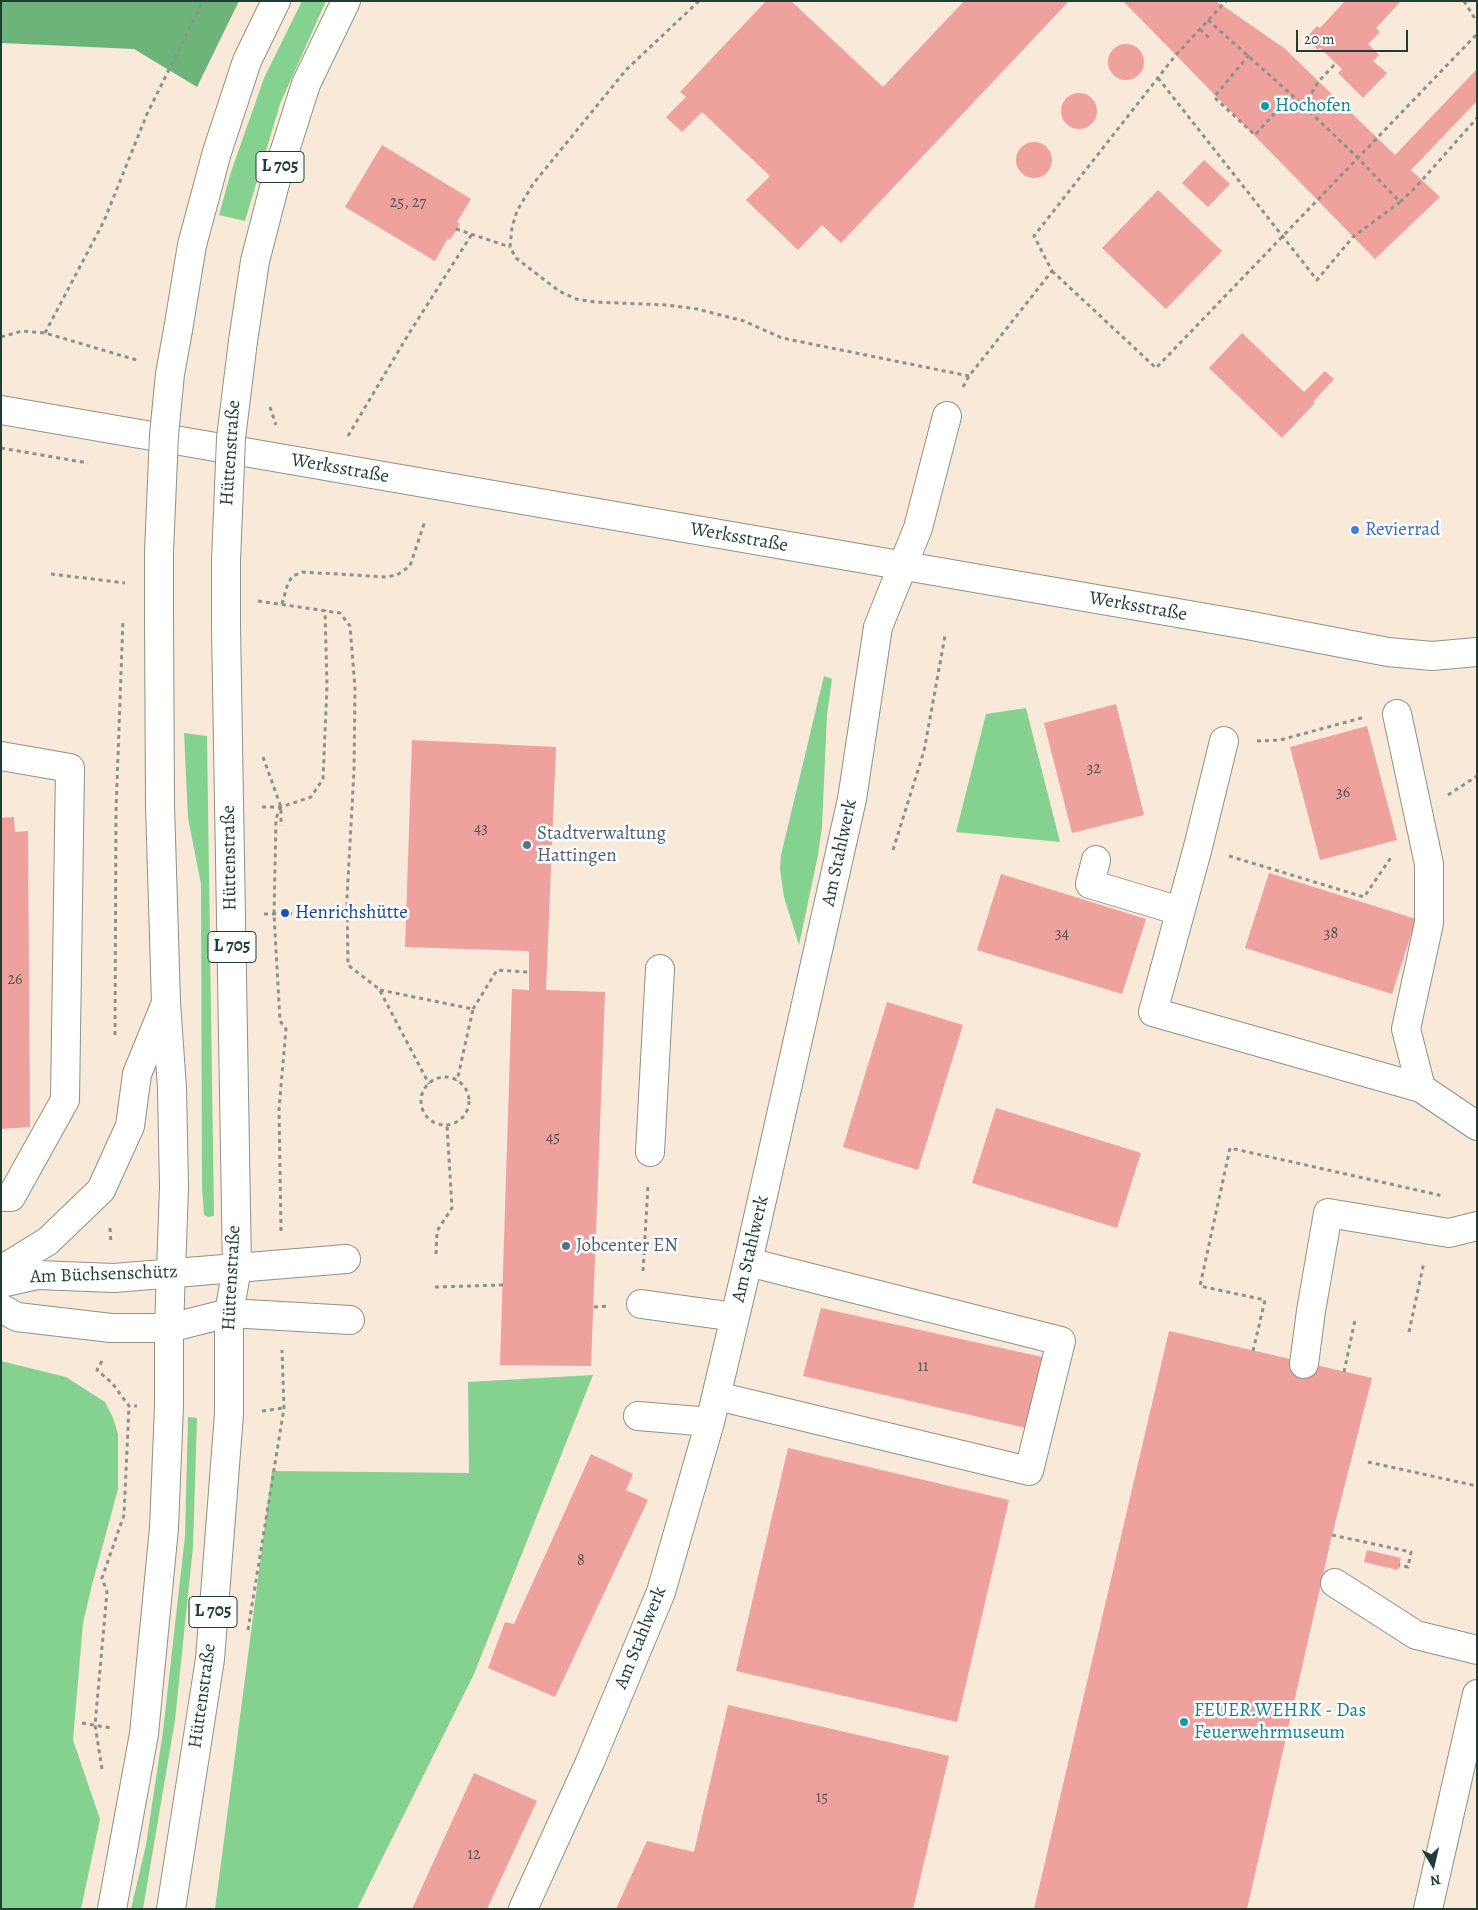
<!DOCTYPE html>
<html>
<head>
<meta charset="utf-8">
<style>
  body { margin:0 }
  #map { position:relative; width:1478px; height:1910px; overflow:hidden; background:#f9e9d8; font-family:Alegreya,serif }
  canvas { display:block }
  .frame { position:absolute; inset:0; border:2px solid #1f3d34; pointer-events:none }
  .north { position:absolute; left:1408px; top:1840px; width:50px; height:50px; -webkit-text-stroke:4px #fff; paint-order:stroke; rotate:171deg; font-size:14px; font-weight:700; line-height:20px; text-align:center; color:#1f3d34 }
  .north::after { content:''; display:block; margin:auto; width:18px; height:22px; background:#1f3d34; clip-path:polygon(50% 0,100% 100%,50% 72%,0 100%) }
  .scale { position:absolute; left:1296px; top:30px; width:112px; height:22px; box-sizing:border-box; border:2px solid #1f3d34; border-top:0; padding-left:6px; font-size:15px; line-height:18px; white-space:nowrap; color:#1f3d34; -webkit-text-stroke:4px #fff; paint-order:stroke }
</style>
</head>
<body>
<div id="map">
<canvas width="1478" height="1910"></canvas>
<div class="frame"></div>
<div class="north">N</div>
<div class="scale">20 m</div>
</div>
<script>
const ctx = document.querySelector('canvas').getContext('2d');
ctx.lineJoin = 'round';
function paint(path, color) {
  ctx.fillStyle = color;
  ctx.fill(path, 'evenodd');
}
function toPath(rows) {
  const path = new Path2D();
  for (const r of rows) {
    if (r.length === 3) {
      path.moveTo(r[0] + r[2], r[1]);
      path.arc(r[0], r[1], r[2], 0, 2 * Math.PI);
      continue;
    }
    path.moveTo(r[0], r[1]);
    for (let i = 2; i < r.length; i += 2) path.lineTo(r[i], r[i + 1]);
  }
  return path;
}
function strokePath(path, color, width, dash) {
  ctx.strokeStyle = color;
  ctx.lineWidth = width;
  ctx.lineCap = dash ? 'butt' : 'round';
  ctx.setLineDash(dash || []);
  ctx.stroke(path);
}
function drawText(font, color, halo, rows, align = 'center') {
  ctx.font = font + ' Alegreya,serif';
  ctx.lineWidth = 5;
  ctx.setLineDash([]);
  ctx.textBaseline = 'middle';
  ctx.strokeStyle = halo;
  ctx.fillStyle = color;
  for (const [text, x, y, turn = 0] of rows) {
    ctx.save();
    ctx.translate(x, y);
    ctx.rotate((+turn || 0) * Math.PI / 180);
    ctx.textAlign = isNaN(turn) ? turn : align;
    if (halo) ctx.strokeText(text, 0, 0);
    ctx.fillText(text, 0, 0);
    ctx.restore();
  }
}
paint(toPath([
  [302,1,326,1,280,104,245,221,219,215,231,172,264,78],
  [824,676,832,679,827,715,822,827,818,855,799,945,784,897,780,869,781,855],
  [1026,708,1060,842,956,832,986,714],
  [184,733,207,736,214,1216,208,1217,204,1215,202,1187,201,884,188,818],
  [1,1361,66,1377,105,1402,113,1418,118,1434,118,1489,92,1585,83,1623,73,1740,100,1819,81,1909,1,1909],
  [593,1375,474,1674,357,1909,215,1909,272,1471,469,1473,468,1382],
  [188,1417,197,1418,193,1547,175,1720,143,1909,131,1909,146,1845,163,1731,185,1536]
]), '#85d290');
paint(toPath([
  [1,1,239,1,197,87,134,49,1,43]
]), '#6cb47a');
paint(toPath([
  [766,1,791,1,883,87,964,1,1069,1,841,243,822,225,798,250,746,200,770,176,702,112,682,132,666,117,686,97,680,92],
  [1123,1,1216,1,1284,48,1395,155,1477,69,1477,101,1411,170,1440,197,1375,259],
  [1345,1,1401,1,1376,28,1380,32,1368,44,1379,55,1373,61,1387,73,1363,98,1338,73,1342,69,1320,48,1318,50,1306,38,1317,26,1320,28],
  [1126,62,18],
  [1079,111,18],
  [1034,160,18],
  [382,145,471,199,457,222,460,224,450,240,448,238,435,261,345,207],
  [1204,160,1230,184,1208,207,1182,183],
  [1158,190,1222,251,1166,309,1102,248],
  [1242,333,1304,392,1325,371,1334,379,1313,402,1315,403,1282,438,1209,368],
  [1116,704,1144,815,1072,833,1044,723],
  [1367,726,1397,840,1320,860,1290,747],
  [412,740,556,747,546,990,605,992,591,1366,500,1365,512,989,529,990,529,951,405,947],
  [14,817,15,832,28,831,30,1127,1,1129,1,818],
  [1269,873,1416,919,1392,994,1245,948],
  [1001,874,1146,919,1122,994,977,950],
  [887,1002,963,1025,918,1170,843,1147],
  [996,1108,1141,1153,1117,1228,972,1183],
  [821,1308,1042,1357,1026,1428,803,1376],
  [1169,1331,1372,1378,1332,1535,1247,1909,1034,1909],
  [788,1448,1009,1500,957,1722,736,1671],
  [591,1454,633,1474,626,1490,648,1500,555,1697,488,1668,505,1622,514,1624],
  [1367,1550,1401,1558,1398,1570,1364,1562],
  [728,1705,949,1756,913,1909,616,1909,647,1841,694,1852],
  [474,1773,537,1801,487,1909,412,1909]
]), '#efa19e');
const minor = toPath([
  [1,410,1247,625,1388,652,1432,656,1477,652],
  [1397,714,1429,864,1429,923,1406,1029,1421,1088,1477,1126],
  [1224,741,1198,847,1153,1012,1421,1088],
  [1,756,70,768,65,1100,11,1197,1,1197],
  [1096,860,1090,884,1180,911],
  [650,1152,660,969],
  [1,1270,48,1241,101,1190,130,1126,137,1074,166,1003],
  [1,1283,37,1275,114,1278,346,1259],
  [641,1304,735,1317],
  [1,1308,17,1317,111,1328,169,1328,229,1313,350,1320],
  [1304,1364,1311,1311,1328,1213,1449,1233,1477,1226],
  [717,1396,1029,1471,1061,1341,748,1262],
  [638,1416,710,1422],
  [1335,1583,1416,1635,1477,1650],
  [523,1909,590,1762,661,1592,710,1422,748,1262,852,799,878,627,918,528,947,416],
  [1428,1909,1477,1694]
]);
const major = toPath([
  [178,330,192,245,217,152,247,61,276,1],
  [243,341,255,261,278,172,306,84,346,1],
  [112,1909,144,1734,164,1528,169,1406,169,1328,174,1187,172,1088,166,1003,160,805,159,615],
  [171,1909,210,1659,229,1414,229,1313,237,1268,226,626]
]);
strokePath(minor, '#8c9386', 30);
strokePath(major, '#8c9386', 30);
strokePath(toPath([
  [699,1,626,70,533,184,517,211,512,227,510,247,516,258,559,291,576,299,595,302,667,305,697,309,744,321,782,338,969,376],
  [1464,1,1477,22],
  [1208,20,1304,106,1318,82,1336,63],
  [1200,29,1209,38],
  [1249,55,1214,97,1255,135,1274,114,1265,106],
  [1158,78,1317,280,1353,237,1400,202],
  [1304,106,1358,158,1400,202,1417,186,1477,118],
  [456,229,510,247],
  [1052,271,1156,368,1477,34],
  [45,333,104,221,147,114,203,1],
  [1,337,22,331,45,333,140,361],
  [963,387,969,376,1052,271,1034,236,1175,56,1226,1],
  [270,407,276,425],
  [348,436,408,335,472,234],
  [1,448,88,463],
  [51,574,125,583],
  [258,601,340,613,350,626,355,688,354,771,347,897,348,965,379,989,429,1084],
  [282,604,288,583,293,576,303,572,386,577,397,575,410,566,425,521],
  [1257,741,1280,740,1365,717],
  [263,757,281,807,281,826],
  [1448,795,1477,776],
  [262,807,281,807,311,797,323,779,327,686,325,610],
  [893,850,924,751,945,636],
  [1229,856,1364,897,1392,856],
  [264,914,406,912],
  [380,990,473,1009,457,1081],
  [473,1009,497,970,529,972],
  [115,1035,116,811,123,619],
  [445,1101,24],
  [110,1228,111,1244],
  [281,1231,279,1109,286,1029,280,1021,274,914,276,818,281,807],
  [436,1254,437,1231,452,1208,447,1125],
  [643,1271,648,1185],
  [435,1287,503,1285],
  [594,1307,608,1306],
  [1409,1332,1424,1262],
  [1253,1351,1265,1300,1200,1286,1230,1148,1439,1195,1438,1197],
  [102,1361,97,1370,112,1383,129,1406,137,1406],
  [1344,1372,1355,1320],
  [262,1411,284,1408],
  [1368,1462,1477,1486],
  [1332,1535,1411,1552,1408,1567,1399,1565],
  [248,1630,284,1408,282,1350],
  [82,1723,111,1728],
  [102,1769,95,1725,107,1592,102,1578,124,1515,129,1406]
]), '#8c9386', 3, [4, 4]);
strokePath(minor, '#fff', 28);
strokePath(major, '#fff', 28);
const majorBridge = toPath([
  [159,615,159,552,164,435,170,374,178,330],
  [226,626,226,561,231,438,243,341]
]);
strokePath(majorBridge, '#8c9386', 30, []);
strokePath(majorBridge, '#fff', 28);
for (const [x, y, r, color] of [
  [1265,106,5,"#0f9aa8"],
  [1355,530,5,"#3f7fe0"],
  [527,845,5,"#5c6f8a"],
  [285,913,5,"#1a4fb4"],
  [566,1246,5,"#5c6f8a"],
  [1184,1722,5,"#0f9aa8"]
]) {
  const dot = new Path2D();
  dot.arc(x, y, r, 0, 2 * Math.PI);
  ctx.fillStyle = color;
  ctx.fill(dot);
  strokePath(dot, '#fff', 2);
}
drawText('16px', '#53564e', null, [
  ["25, 27",408,203],
  ["32",1094,769],
  ["36",1343,793],
  ["43",481,829],
  ["34",1062,934],
  ["38",1331,934],
  ["26",15,980],
  ["45",553,1138],
  ["11",923,1367],
  ["8",581,1561],
  ["15",822,1798],
  ["12",474,1855]
]);
for (const [x, y, w] of [
  [280,167,48],
  [232,947,48],
  [213,1612,48]
]) {
  const box = new Path2D();
  box.roundRect(x - w / 2, y - 15.5, w, 31, 4);
  ctx.fillStyle = '#fff';
  ctx.fill(box);
  strokePath(box, '#1f3d34', 1);
}
drawText('bold 18px', '#1f3d34', null, [
  ["L 705",280,167],
  ["L 705",232,947],
  ["L 705",213,1612]
]);
drawText('19px', '#0d838f', '#fff', [
  ["Hochofen",1275,106],
  ["FEUER.WEHRK - Das",1194,1711],
  ["Feuerwehrmuseum",1194,1733]
], 'left');
drawText('19px', '#1f3d34', '#fff', [
  ["Hüttenstraße",231,453,-86],
  ["Werksstraße",340,469,10],
  ["Werksstraße",739,538,10],
  ["Werksstraße",1138,607,10],
  ["Am Stahlwerk",840,853,-78],
  ["Hüttenstraße",230,858,-91],
  ["Am Stahlwerk",751,1249,-77],
  ["Am Büchsenschütz",104,1275,-2],
  ["Hüttenstraße",232,1278,-87],
  ["Am Stahlwerk",641,1638,-68],
  ["Hüttenstraße",203,1696,-82]
]);
drawText('19px', '#366cbe', '#fff', [
  ["Revierrad",1365,530]
], 'left');
drawText('19px', '#4e5e75', '#fff', [
  ["Stadtverwaltung",537,834],
  ["Hattingen",537,856],
  ["Jobcenter EN",576,1246]
], 'left');
drawText('19px', '#164399', '#fff', [
  ["Henrichshütte",295,913]
], 'left');
</script>
</body>
</html>
